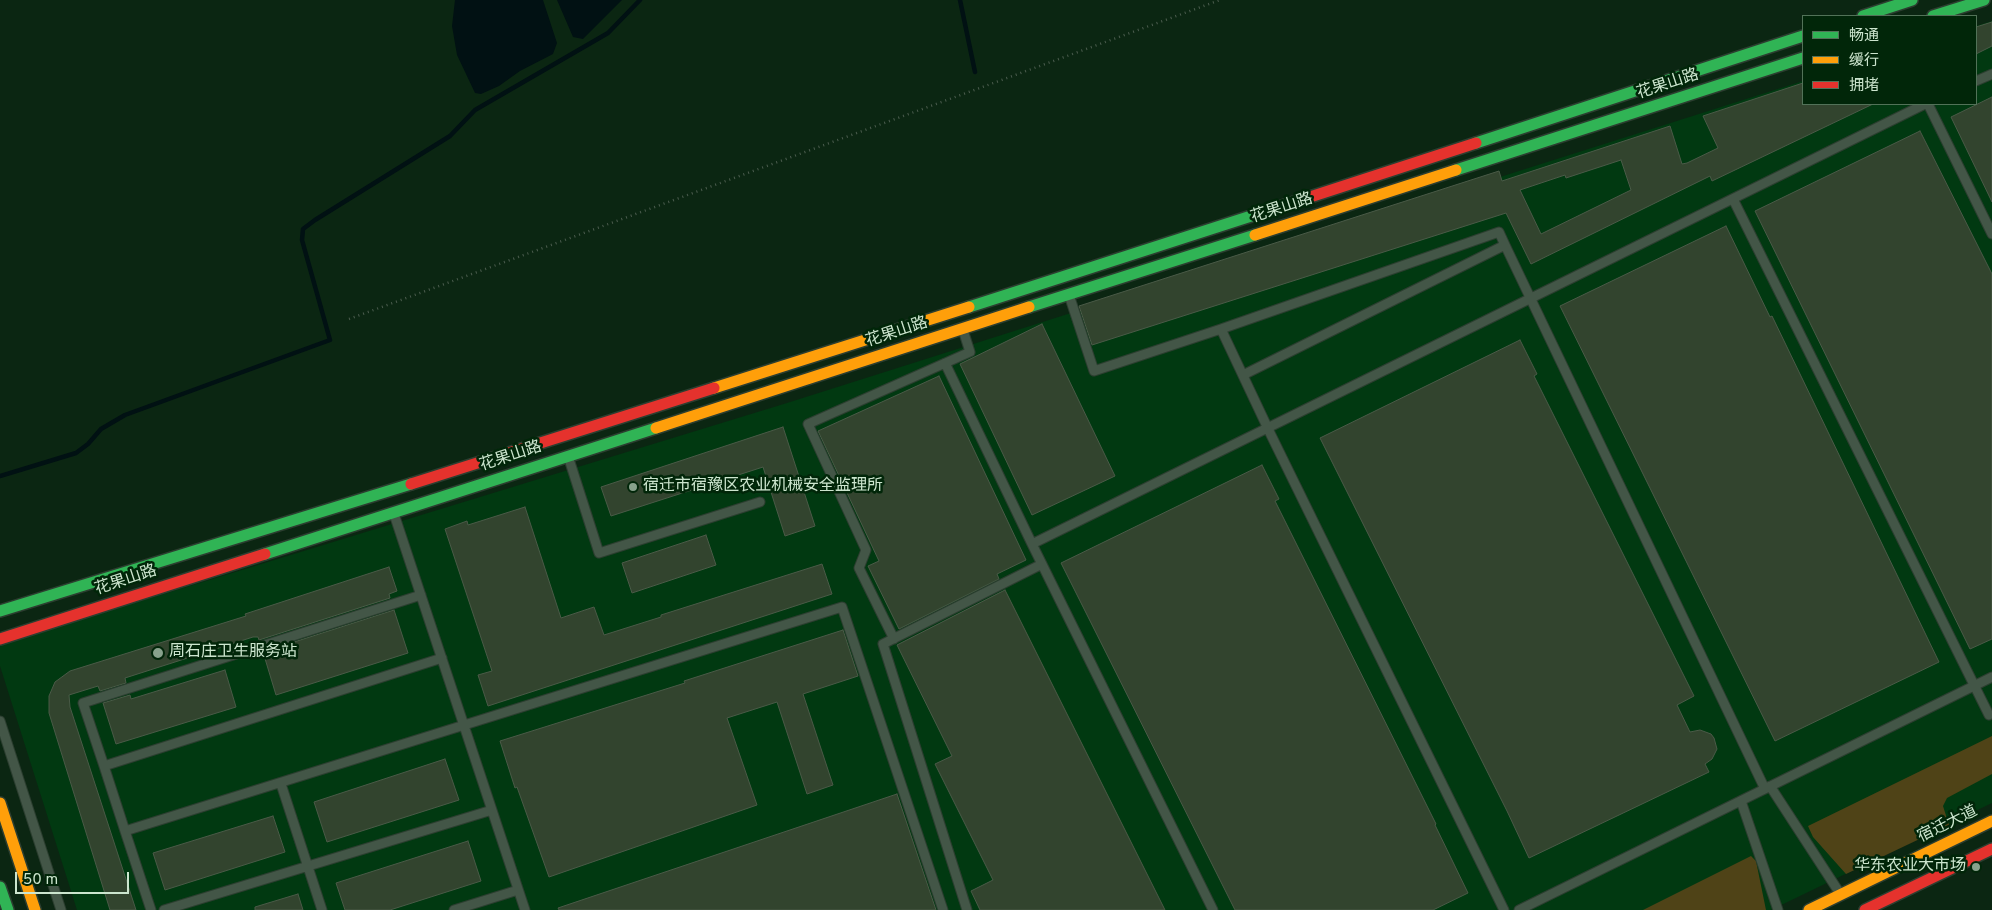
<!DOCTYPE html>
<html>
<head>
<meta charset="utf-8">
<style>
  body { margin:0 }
  #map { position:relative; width:1992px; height:910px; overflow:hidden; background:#0b2612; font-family:Overpass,"Noto Sans SC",sans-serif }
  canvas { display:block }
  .legend { position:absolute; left:1802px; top:15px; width:175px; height:90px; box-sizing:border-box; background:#012609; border:1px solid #527258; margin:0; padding:6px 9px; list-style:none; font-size:15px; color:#cce5ce }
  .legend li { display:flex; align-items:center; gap:10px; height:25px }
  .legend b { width:25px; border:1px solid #527258 }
  .scale { position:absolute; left:15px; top:872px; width:114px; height:22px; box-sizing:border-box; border:2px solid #cce5ce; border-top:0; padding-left:6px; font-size:15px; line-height:18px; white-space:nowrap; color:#cce5ce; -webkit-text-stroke:4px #012609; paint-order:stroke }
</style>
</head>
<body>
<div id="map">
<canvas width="1992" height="910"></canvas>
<ul class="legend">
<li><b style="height:6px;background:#30b455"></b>畅通</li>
<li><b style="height:6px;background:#ff9f0a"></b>缓行</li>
<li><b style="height:6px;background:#e5322d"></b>拥堵</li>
</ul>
<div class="scale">50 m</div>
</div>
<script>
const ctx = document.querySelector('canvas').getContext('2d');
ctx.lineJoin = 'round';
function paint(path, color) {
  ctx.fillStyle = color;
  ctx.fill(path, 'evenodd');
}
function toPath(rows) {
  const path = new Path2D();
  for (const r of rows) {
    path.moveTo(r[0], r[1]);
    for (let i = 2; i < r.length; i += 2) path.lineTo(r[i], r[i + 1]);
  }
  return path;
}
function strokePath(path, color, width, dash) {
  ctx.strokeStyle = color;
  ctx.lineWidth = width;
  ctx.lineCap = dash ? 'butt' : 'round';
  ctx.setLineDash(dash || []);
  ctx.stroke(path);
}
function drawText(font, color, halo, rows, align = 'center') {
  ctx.font = font + ' Overpass,"Noto Sans SC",sans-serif';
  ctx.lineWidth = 5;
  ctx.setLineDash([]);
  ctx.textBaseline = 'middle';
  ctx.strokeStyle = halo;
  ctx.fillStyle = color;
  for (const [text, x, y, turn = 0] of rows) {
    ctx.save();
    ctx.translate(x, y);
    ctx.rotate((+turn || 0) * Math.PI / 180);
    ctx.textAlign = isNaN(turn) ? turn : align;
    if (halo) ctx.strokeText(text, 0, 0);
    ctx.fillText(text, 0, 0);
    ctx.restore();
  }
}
paint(toPath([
  [1992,21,1992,803,1771,910,77,910,0,666,0,644,787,403,1803,81,1803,104,1976,104,1976,26]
]), '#013911');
paint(toPath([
  [1992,736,1992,774,1947,798,1943,806,1949,825,1846,874,1813,837,1808,826],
  [1751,856,1756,861,1766,910,1643,910]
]), '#4f4317');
paint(toPath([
  [455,0,543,0,557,43,553,54,520,71,499,86,481,94,475,93,457,55,452,26],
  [557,0,622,0,583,39,573,37]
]), '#011113');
strokePath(toPath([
  [960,0,975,72],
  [0,476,76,453,88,444,101,429,125,415,330,340,302,240,303,229,315,220,450,136,475,110,608,33,640,0]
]), '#011113', 4.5);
const building = toPath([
  [1992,22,1992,46,1976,54,1976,27,1992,22],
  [1803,83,1803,104,1873,104,1712,181,1710,176,1531,264,1506,213,1092,345,1079,306,1499,171,1502,181,1670,126,1682,164,1687,163,1718,148,1703,116,1803,83],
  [1621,160,1631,190,1541,234,1520,190,1565,175,1566,178,1621,160],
  [1992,97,1992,202,1951,117,1992,97],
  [1920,131,1992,274,1992,639,1970,649,1755,211,1920,131],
  [1726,226,1770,317,1772,316,1939,662,1775,741,1560,306,1726,226],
  [1042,324,1115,476,1032,515,960,364,1042,324],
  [1520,340,1537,374,1534,376,1694,696,1677,705,1690,732,1700,730,1711,734,1714,738,1717,749,1712,759,1705,764,1709,772,1529,858,1507,811,1320,438,1520,340],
  [939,376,1026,560,997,574,999,579,899,629,868,566,879,561,818,431,939,376],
  [783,427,815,526,785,536,763,467,611,516,601,487,783,427],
  [1262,465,1279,499,1275,501,1436,824,1435,825,1468,893,1433,910,1235,910,1061,563,1262,465],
  [525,507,561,618,594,607,604,635,661,617,661,615,822,564,832,594,488,706,478,675,492,671,445,529,467,521,468,525,525,507],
  [706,535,716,565,632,593,622,563,706,535],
  [389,567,397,591,389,594,390,598,259,640,258,637,253,637,125,678,126,683,100,691,98,686,69,695,70,707,136,910,110,910,49,713,49,696,55,682,70,671,246,616,245,614,389,567],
  [1005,590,1165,910,980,910,971,891,993,880,935,764,952,756,897,645,1005,590],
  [394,610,408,653,276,695,263,652,394,610],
  [843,630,858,676,803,694,833,785,807,794,777,702,727,718,757,805,549,877,517,787,515,788,500,741,685,683,684,681,843,630],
  [225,670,236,707,116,744,103,703,130,695,131,699,225,670],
  [445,759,459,800,327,842,314,802,445,759],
  [897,794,936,910,559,910,558,908,897,794],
  [273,816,285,852,165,890,153,853,273,816],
  [468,841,481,881,390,910,345,910,336,883,468,841],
  [298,894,303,910,255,910,255,907,298,894]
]);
paint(building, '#32442e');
strokePath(building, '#4a5a47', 1);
const lane = toPath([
  [1976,81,1992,74],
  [1928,104,1992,234],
  [1733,199,1989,715],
  [1069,295,1094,371,1221,329,1271,435,1504,910],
  [1221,329,1499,232,1505,245],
  [945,363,1032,544],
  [1243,375,1505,245,1765,789],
  [568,456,599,553,760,502],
  [394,514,525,910],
  [894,639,859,568,866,550,808,424,970,352,963,330],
  [0,721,61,910],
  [104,766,83,703,421,595],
  [281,784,322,910],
  [1770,786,1839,892],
  [1741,801,1778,910],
  [125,831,104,766,442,658],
  [151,910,125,831,842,607,943,910],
  [164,910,492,810],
  [454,910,518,890],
  [967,910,883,644,1042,564],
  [1213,910,1032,544,1925,104],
  [1519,910,1992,677]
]);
const fast = toPath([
  [1863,16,1912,0],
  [1933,16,1984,0],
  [1476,143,1803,36],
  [1456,170,1803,58],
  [969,307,1307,198],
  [1029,307,1255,235],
  [265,554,656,428],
  [0,611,411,484],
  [0,887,8,910]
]);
const slow = toPath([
  [1255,235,1456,170],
  [714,388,969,307],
  [656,428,1029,307],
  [0,803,35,910],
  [1809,910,1992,821]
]);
const jam = toPath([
  [1307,198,1476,143],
  [411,484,714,388],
  [0,639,265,554],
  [1865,910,1992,849]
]);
strokePath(lane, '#2c3e30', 11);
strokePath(fast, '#2c3e30', 14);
strokePath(slow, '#2c3e30', 14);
strokePath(jam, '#2c3e30', 14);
strokePath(toPath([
  [349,319,1220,0]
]), '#4c5d4f', 2.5, [1, 4]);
strokePath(lane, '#435647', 9);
strokePath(fast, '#30b455', 11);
strokePath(slow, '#ff9f0a', 11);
strokePath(jam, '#e5322d', 11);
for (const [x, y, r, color] of [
  [633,487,5,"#88a28c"],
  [158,653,6,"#88a28c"],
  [1976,867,5,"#88a28c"]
]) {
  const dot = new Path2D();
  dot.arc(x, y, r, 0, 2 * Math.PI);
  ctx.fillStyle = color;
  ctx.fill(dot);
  strokePath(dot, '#012609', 2);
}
drawText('16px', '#cce5ce', '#012609', [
  ["花果山路",1668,85,-18],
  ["花果山路",1282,209,-18],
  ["花果山路",897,333,-18],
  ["花果山路",511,457,-18],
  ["花果山路",126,581,-18],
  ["宿迁大道",1948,825,-26]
]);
drawText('16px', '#cce5ce', '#012609', [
  ["宿迁市宿豫区农业机械安全监理所",643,487],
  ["周石庄卫生服务站",169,653],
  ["华东农业大市场",1966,867,"right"]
], 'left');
</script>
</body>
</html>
